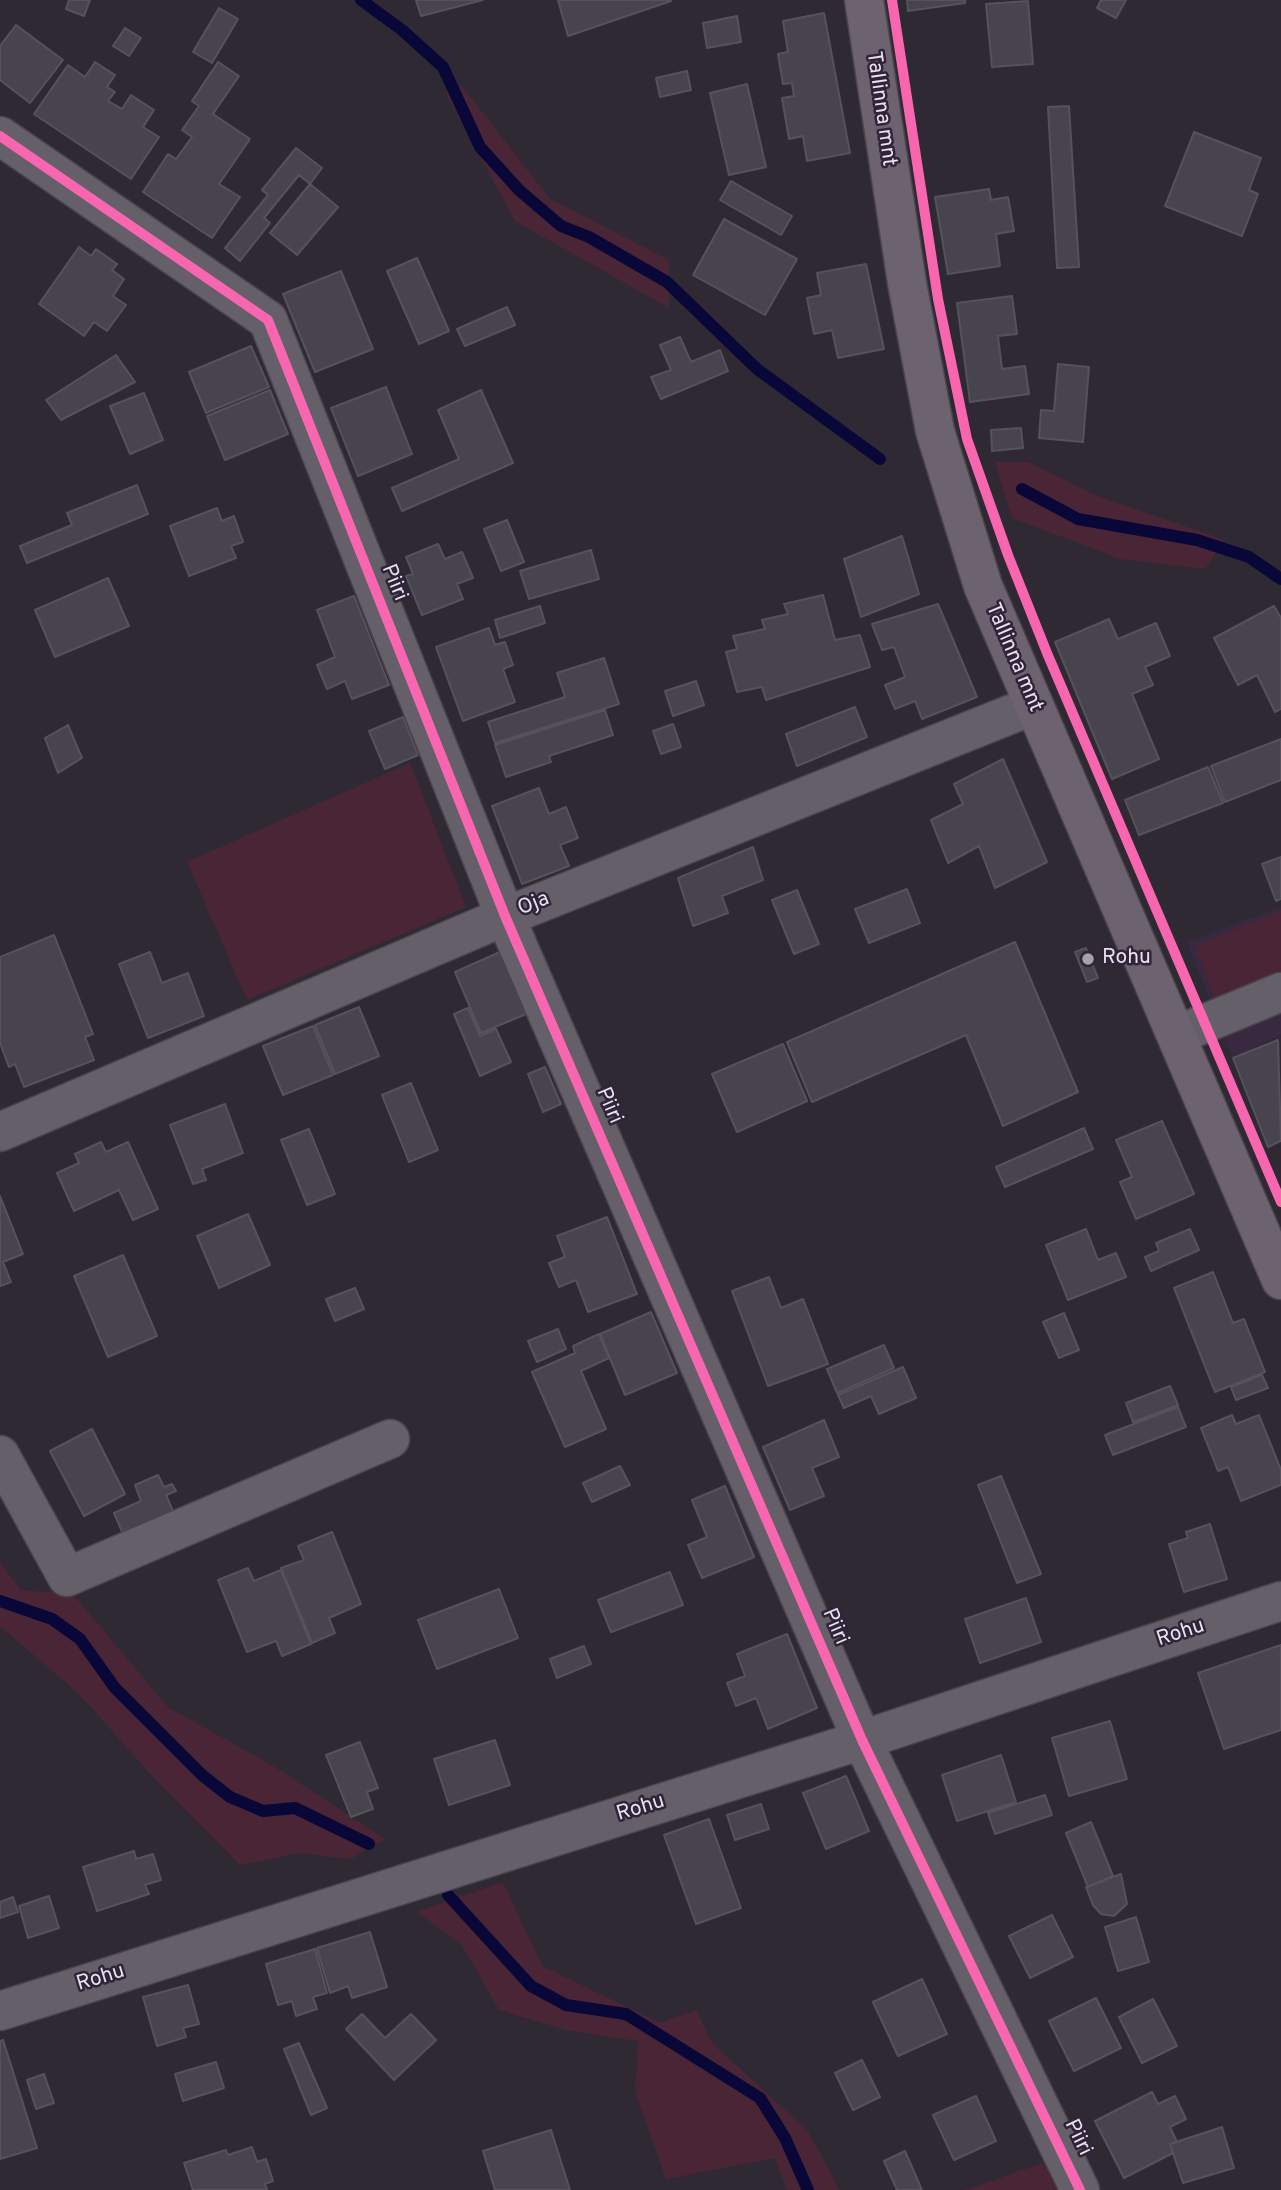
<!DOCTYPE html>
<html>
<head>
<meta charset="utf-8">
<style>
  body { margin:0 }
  canvas { display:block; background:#2f2933 }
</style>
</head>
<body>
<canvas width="1281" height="2190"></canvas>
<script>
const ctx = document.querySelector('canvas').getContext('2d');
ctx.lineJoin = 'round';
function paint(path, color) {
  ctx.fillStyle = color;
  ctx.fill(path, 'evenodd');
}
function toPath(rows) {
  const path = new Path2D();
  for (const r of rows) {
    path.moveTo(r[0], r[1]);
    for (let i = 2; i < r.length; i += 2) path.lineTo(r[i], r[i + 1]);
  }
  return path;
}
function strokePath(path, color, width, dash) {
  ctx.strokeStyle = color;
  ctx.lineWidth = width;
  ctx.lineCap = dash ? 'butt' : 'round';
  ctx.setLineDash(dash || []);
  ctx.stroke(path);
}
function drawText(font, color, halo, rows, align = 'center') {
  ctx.font = font + ' Overpass,sans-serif';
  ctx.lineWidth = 5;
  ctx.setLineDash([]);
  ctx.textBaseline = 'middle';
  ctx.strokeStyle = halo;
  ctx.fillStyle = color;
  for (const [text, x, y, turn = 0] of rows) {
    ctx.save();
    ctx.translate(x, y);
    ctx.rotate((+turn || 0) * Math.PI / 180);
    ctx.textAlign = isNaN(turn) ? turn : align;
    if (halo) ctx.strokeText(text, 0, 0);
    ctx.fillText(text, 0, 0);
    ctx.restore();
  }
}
paint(toPath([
  [1281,907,1281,1034,1233,1058,1187,942]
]), '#382941');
paint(toPath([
  [462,86,550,199,669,260,669,308,515,221,446,94],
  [995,462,1028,462,1100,497,1225,540,1205,569,1121,559,1012,518],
  [410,763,466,907,247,1000,187,862],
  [1281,911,1281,974,1216,1005,1195,946],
  [0,1562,21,1591,71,1592,168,1707,278,1769,385,1839,351,1859,299,1853,240,1865,154,1778,81,1696,0,1626],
  [503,1882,542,1966,660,2023,696,2010,712,2043,807,2130,840,2190,787,2190,775,2158,666,2179,635,2091,638,2041,566,2030,499,2010,461,1944,416,1912],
  [1043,2163,1059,2190,965,2190]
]), '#4a2536');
strokePath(toPath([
  [361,0,402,30,443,67,480,147,519,190,561,226,589,237,667,282,757,369,880,459],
  [1022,489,1078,519,1197,540,1249,557,1281,579],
  [0,1601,52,1619,80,1639,115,1688,202,1775,230,1797,263,1811,295,1808,369,1844],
  [448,1895,531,1986,566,2005,626,2014,760,2098,785,2138,808,2190]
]), '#080738', 12);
const building = toPath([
  [69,0,90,0,84,16,66,9,69,0],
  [416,0,483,0,421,16,416,0],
  [558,0,670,0,671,1,568,36,558,0],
  [907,0,965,0,965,3,908,11,907,0],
  [1101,0,1126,0,1116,18,1097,8,1101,0],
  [1028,1,1033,64,992,67,986,4,1028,1],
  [219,8,238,19,212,63,193,52,219,8],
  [824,13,850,153,807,161,803,136,789,139,782,98,794,96,792,83,783,84,778,54,788,52,783,21,824,13],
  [737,16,741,42,707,48,703,23,737,16],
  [16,25,63,60,30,103,0,80,0,46,16,25],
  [125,28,141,38,129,56,113,46,125,28],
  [95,62,115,75,107,87,115,92,108,101,122,109,131,95,154,110,143,127,159,137,131,179,34,114,68,65,85,77,95,62],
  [218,62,239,76,213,114,250,139,219,184,240,197,212,238,143,192,168,154,176,159,192,137,182,130,199,106,192,101,218,62],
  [687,71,691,90,660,97,656,78,687,71],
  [747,84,766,167,729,175,710,93,747,84],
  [1069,106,1079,267,1057,268,1048,107,1069,106],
  [1194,132,1261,158,1249,190,1258,194,1242,236,1165,206,1194,132],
  [296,148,322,168,310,184,299,175,264,218,270,223,240,261,225,248,268,195,262,190,296,148],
  [731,181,792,216,781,235,720,200,731,181],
  [310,184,338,207,297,255,270,233,310,184],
  [989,189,991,200,1008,197,1014,231,996,234,1000,266,948,274,935,197,989,189],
  [724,219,797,259,765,315,693,275,724,219],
  [79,247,91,256,96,249,117,264,112,270,124,279,113,296,126,305,107,331,94,322,84,336,39,304,79,247],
  [417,258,449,331,419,344,387,271,417,258],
  [866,264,884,349,838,358,832,330,814,334,807,298,821,295,817,273,866,264],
  [341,271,373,349,315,372,283,294,341,271],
  [1012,296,1017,334,998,336,1002,369,1025,366,1029,394,970,402,957,303,1012,296],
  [507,307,515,325,465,346,457,329,507,307],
  [680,337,691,362,720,350,728,371,661,399,651,377,671,370,660,345,680,337],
  [251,346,269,387,206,413,189,372,251,346],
  [116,355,135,382,61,420,46,400,116,355],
  [1058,364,1089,367,1083,442,1039,438,1041,410,1054,411,1058,364],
  [386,387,412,454,358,476,331,408,386,387],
  [270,390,288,434,225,460,207,416,270,390],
  [481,390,513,463,402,511,392,488,459,459,438,410,481,390],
  [144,393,163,440,130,454,110,406,144,393],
  [1021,428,1023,448,992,451,991,430,1021,428],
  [137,485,148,514,27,563,20,546,72,525,67,513,137,485],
  [217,508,222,521,234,516,243,542,231,546,236,558,189,576,170,526,217,508],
  [507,520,524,562,501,571,484,529,507,520],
  [902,536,919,594,861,617,844,559,902,536],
  [438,544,445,559,462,552,473,578,457,584,463,599,422,615,406,576,413,574,406,557,438,544],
  [591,550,599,579,529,599,520,571,591,550],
  [108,578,129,626,55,657,35,610,108,578],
  [823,595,835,640,860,635,870,667,766,700,762,687,737,692,726,652,737,649,733,636,765,629,762,620,788,614,784,604,823,595],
  [354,596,389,685,352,699,345,681,327,689,317,665,335,657,317,610,354,596],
  [938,604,977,697,922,719,915,701,895,709,885,685,905,677,894,647,882,650,872,624,938,604],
  [540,606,545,623,500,638,495,620,540,606],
  [1274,606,1281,618,1281,709,1275,712,1257,675,1238,685,1214,638,1274,606],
  [1109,619,1118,639,1156,623,1170,656,1145,667,1153,685,1132,694,1159,759,1112,779,1055,642,1109,619],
  [489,628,495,645,505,642,513,665,503,669,515,702,463,721,436,647,489,628],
  [604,658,619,704,495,743,488,722,565,697,557,673,604,658],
  [696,681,704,705,673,716,665,691,696,681],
  [855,707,867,737,797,766,786,734,855,707],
  [605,710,613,735,549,756,551,762,506,777,495,745,605,710],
  [403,717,418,755,385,769,369,731,403,717],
  [673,724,681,747,661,754,653,731,673,724],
  [68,725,82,758,58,773,45,738,68,725],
  [1281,739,1281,780,1225,802,1211,766,1281,739],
  [1003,759,1047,862,995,888,979,846,948,863,931,820,963,804,954,784,1003,759],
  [1208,767,1223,803,1139,835,1125,800,1208,767],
  [539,788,549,814,566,807,578,838,560,845,569,866,522,884,492,806,539,788],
  [753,847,763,880,722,896,728,913,693,926,678,878,753,847],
  [1281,857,1281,899,1276,901,1262,864,1281,857],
  [907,889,920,923,869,943,855,909,907,889],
  [797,890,819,944,794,954,772,900,797,890],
  [54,935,93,1034,85,1037,94,1060,24,1087,15,1064,9,1067,0,1043,0,957,54,935],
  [1015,942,1078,1092,1003,1126,966,1035,812,1102,787,1042,1015,942],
  [1086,948,1098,978,1087,982,1075,952,1086,948],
  [150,952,162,983,188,973,204,1016,148,1038,119,964,150,952],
  [500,952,526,1014,481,1033,455,972,500,952],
  [359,1007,379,1056,335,1074,315,1025,359,1007],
  [468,1008,480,1036,496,1029,511,1062,480,1076,454,1014,468,1008],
  [313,1026,333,1075,283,1095,263,1046,313,1026],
  [1278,1040,1281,1141,1268,1147,1233,1058,1278,1040],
  [783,1044,807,1101,737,1132,712,1074,783,1044],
  [545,1067,561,1104,543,1112,528,1074,545,1067],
  [411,1083,438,1150,409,1162,382,1095,411,1083],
  [225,1104,243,1153,202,1169,206,1180,193,1184,170,1125,225,1104],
  [1162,1121,1194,1194,1136,1219,1120,1182,1132,1177,1116,1140,1162,1121],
  [1084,1128,1093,1149,1005,1187,996,1167,1084,1128],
  [309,1129,335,1194,307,1205,281,1140,309,1129],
  [101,1142,106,1152,128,1142,158,1209,133,1220,119,1190,74,1211,57,1173,79,1163,75,1154,101,1142],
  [0,1196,23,1254,3,1262,11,1282,0,1286,0,1196],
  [248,1214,270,1265,219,1288,197,1236,248,1214],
  [607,1217,637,1294,588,1312,576,1280,559,1287,549,1263,565,1257,557,1236,607,1217],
  [1086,1229,1098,1260,1116,1253,1126,1277,1068,1300,1046,1245,1086,1229],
  [1190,1229,1199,1250,1151,1271,1145,1257,1159,1251,1156,1243,1190,1229],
  [123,1255,157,1336,108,1357,74,1276,123,1255],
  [1213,1272,1233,1323,1244,1319,1265,1372,1215,1392,1174,1288,1213,1272],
  [769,1277,781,1308,803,1299,828,1364,768,1386,732,1291,769,1277],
  [355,1288,364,1309,335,1321,326,1299,355,1288],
  [651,1312,677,1373,625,1395,600,1334,651,1312],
  [1064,1313,1079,1350,1059,1358,1043,1322,1064,1313],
  [558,1329,566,1349,537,1362,528,1341,558,1329],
  [599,1334,609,1358,581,1371,606,1429,565,1447,532,1372,575,1353,573,1346,599,1334],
  [884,1345,894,1368,837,1393,827,1369,884,1345],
  [903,1367,916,1398,879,1414,871,1396,844,1408,838,1395,903,1367],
  [1262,1375,1268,1388,1236,1400,1231,1387,1262,1375],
  [1170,1386,1178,1405,1133,1422,1126,1403,1170,1386],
  [1178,1407,1186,1427,1113,1455,1105,1435,1178,1407],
  [1232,1415,1236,1424,1259,1415,1281,1470,1281,1485,1241,1501,1228,1467,1218,1471,1201,1428,1232,1415],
  [824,1420,839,1457,812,1468,824,1496,790,1510,763,1447,824,1420],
  [92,1429,125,1494,84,1516,50,1451,92,1429],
  [620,1466,630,1485,592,1502,583,1483,620,1466],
  [158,1475,164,1487,172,1484,176,1491,166,1495,173,1511,123,1534,114,1513,141,1501,135,1485,158,1475],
  [1001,1476,1041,1574,1017,1583,978,1485,1001,1476],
  [725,1486,754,1557,702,1578,688,1545,707,1537,692,1500,725,1486],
  [1210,1524,1227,1579,1184,1592,1169,1544,1188,1538,1186,1532,1210,1524],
  [332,1532,361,1604,329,1618,335,1633,312,1643,281,1568,304,1560,298,1546,332,1532],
  [248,1568,254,1581,281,1570,311,1644,282,1656,276,1641,247,1652,218,1580,248,1568],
  [670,1572,683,1605,611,1632,598,1600,670,1572],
  [499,1589,518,1638,437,1669,418,1620,499,1589],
  [1026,1598,1041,1642,980,1663,965,1619,1026,1598],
  [787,1634,817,1708,768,1729,756,1698,736,1706,727,1683,745,1676,737,1654,787,1634],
  [1281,1645,1281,1730,1224,1749,1198,1673,1281,1645],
  [584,1646,591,1664,557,1678,550,1659,584,1646],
  [1110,1721,1127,1779,1069,1796,1052,1738,1110,1721],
  [495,1740,510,1785,449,1805,434,1759,495,1740],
  [360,1742,378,1788,367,1792,373,1809,351,1817,326,1755,360,1742],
  [1001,1755,1016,1802,957,1821,942,1775,1001,1755],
  [846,1776,869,1831,826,1849,803,1793,846,1776],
  [1045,1795,1052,1815,995,1834,988,1813,1045,1795],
  [761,1804,769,1829,735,1840,727,1815,761,1804],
  [709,1819,741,1908,696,1924,664,1835,709,1819],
  [1091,1822,1113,1876,1088,1887,1066,1833,1091,1822],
  [134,1851,136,1859,153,1854,161,1880,145,1885,149,1894,97,1911,83,1867,134,1851],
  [1121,1874,1127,1904,1114,1916,1101,1914,1093,1905,1086,1887,1121,1874],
  [49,1896,59,1928,28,1938,19,1906,49,1896],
  [13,1897,18,1912,0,1918,0,1902,13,1897],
  [1052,1915,1073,1957,1030,1978,1009,1936,1052,1915],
  [1136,1917,1149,1962,1118,1971,1105,1927,1136,1917],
  [370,1932,387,1987,352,1998,348,1986,330,1993,317,1948,370,1932],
  [315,1949,327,1993,313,1997,317,2009,296,2016,292,2001,278,2005,266,1964,315,1949],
  [922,1979,947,2034,898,2056,873,2002,922,1979],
  [188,1985,199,2024,183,2028,186,2037,157,2046,143,1997,188,1985],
  [1096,1998,1121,2048,1074,2071,1049,2021,1096,1998],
  [1153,1999,1177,2046,1142,2063,1119,2017,1153,1999],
  [362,2014,385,2038,411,2014,436,2040,394,2080,346,2029,362,2014],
  [3,2040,37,2148,0,2159,0,2041,3,2040],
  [299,2043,327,2108,311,2115,284,2049,299,2043],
  [862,2060,880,2097,853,2110,835,2073,862,2060],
  [216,2062,224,2088,183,2101,175,2074,216,2062],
  [44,2074,54,2103,36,2109,27,2080,44,2074],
  [1152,2092,1158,2104,1175,2096,1186,2119,1170,2127,1177,2142,1170,2144,1173,2153,1124,2178,1095,2121,1152,2092],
  [976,2096,996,2141,954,2160,933,2115,976,2096],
  [1222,2127,1234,2168,1183,2183,1170,2144,1222,2127],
  [551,2130,570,2190,495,2190,483,2151,551,2130],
  [252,2147,257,2162,266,2159,273,2181,265,2184,267,2190,193,2190,184,2163,226,2150,228,2155,252,2147],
  [905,2151,922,2190,897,2190,884,2161,905,2151]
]);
paint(building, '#48444e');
strokePath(building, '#55525b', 2);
const minor = toPath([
  [0,136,268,320,505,916,862,1740,1080,2190],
  [1177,1035,1281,992],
  [0,1132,487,924,1034,705],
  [0,1455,67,1577,390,1439],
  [0,2011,862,1740,1281,1601]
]);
const major = toPath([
  [864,0,907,283,935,431,983,586,1281,1280]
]);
strokePath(minor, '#4a444d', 41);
strokePath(major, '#4a444d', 41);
strokePath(minor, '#655f69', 38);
strokePath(major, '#6d626f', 38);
strokePath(toPath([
  [892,0,938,299,967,439,1008,555,1047,653,1281,1202],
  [0,136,268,320,505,916,862,1740,1080,2190]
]), '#f766af', 10);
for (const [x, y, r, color] of [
  [1088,959,7,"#a8a1ad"]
]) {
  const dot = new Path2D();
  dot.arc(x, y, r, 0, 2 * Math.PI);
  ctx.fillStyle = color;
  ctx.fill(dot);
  strokePath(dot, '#302438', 2.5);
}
drawText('21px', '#e9e1ef', '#302438', [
  ["Tallinna mnt",880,109,82],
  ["Piiri",393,583,68],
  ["Tallinna mnt",1013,658,67],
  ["Oja",534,905,-22],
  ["Piiri",608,1106,67],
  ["Piiri",834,1627,67],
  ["Rohu",1181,1634,-18],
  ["Rohu",641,1809,-17],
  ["Rohu",101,1979,-17],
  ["Piiri",1077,2138,64]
]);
drawText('21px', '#e9e1ef', '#302438', [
  ["Rohu",1102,959]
], 'left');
</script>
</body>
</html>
